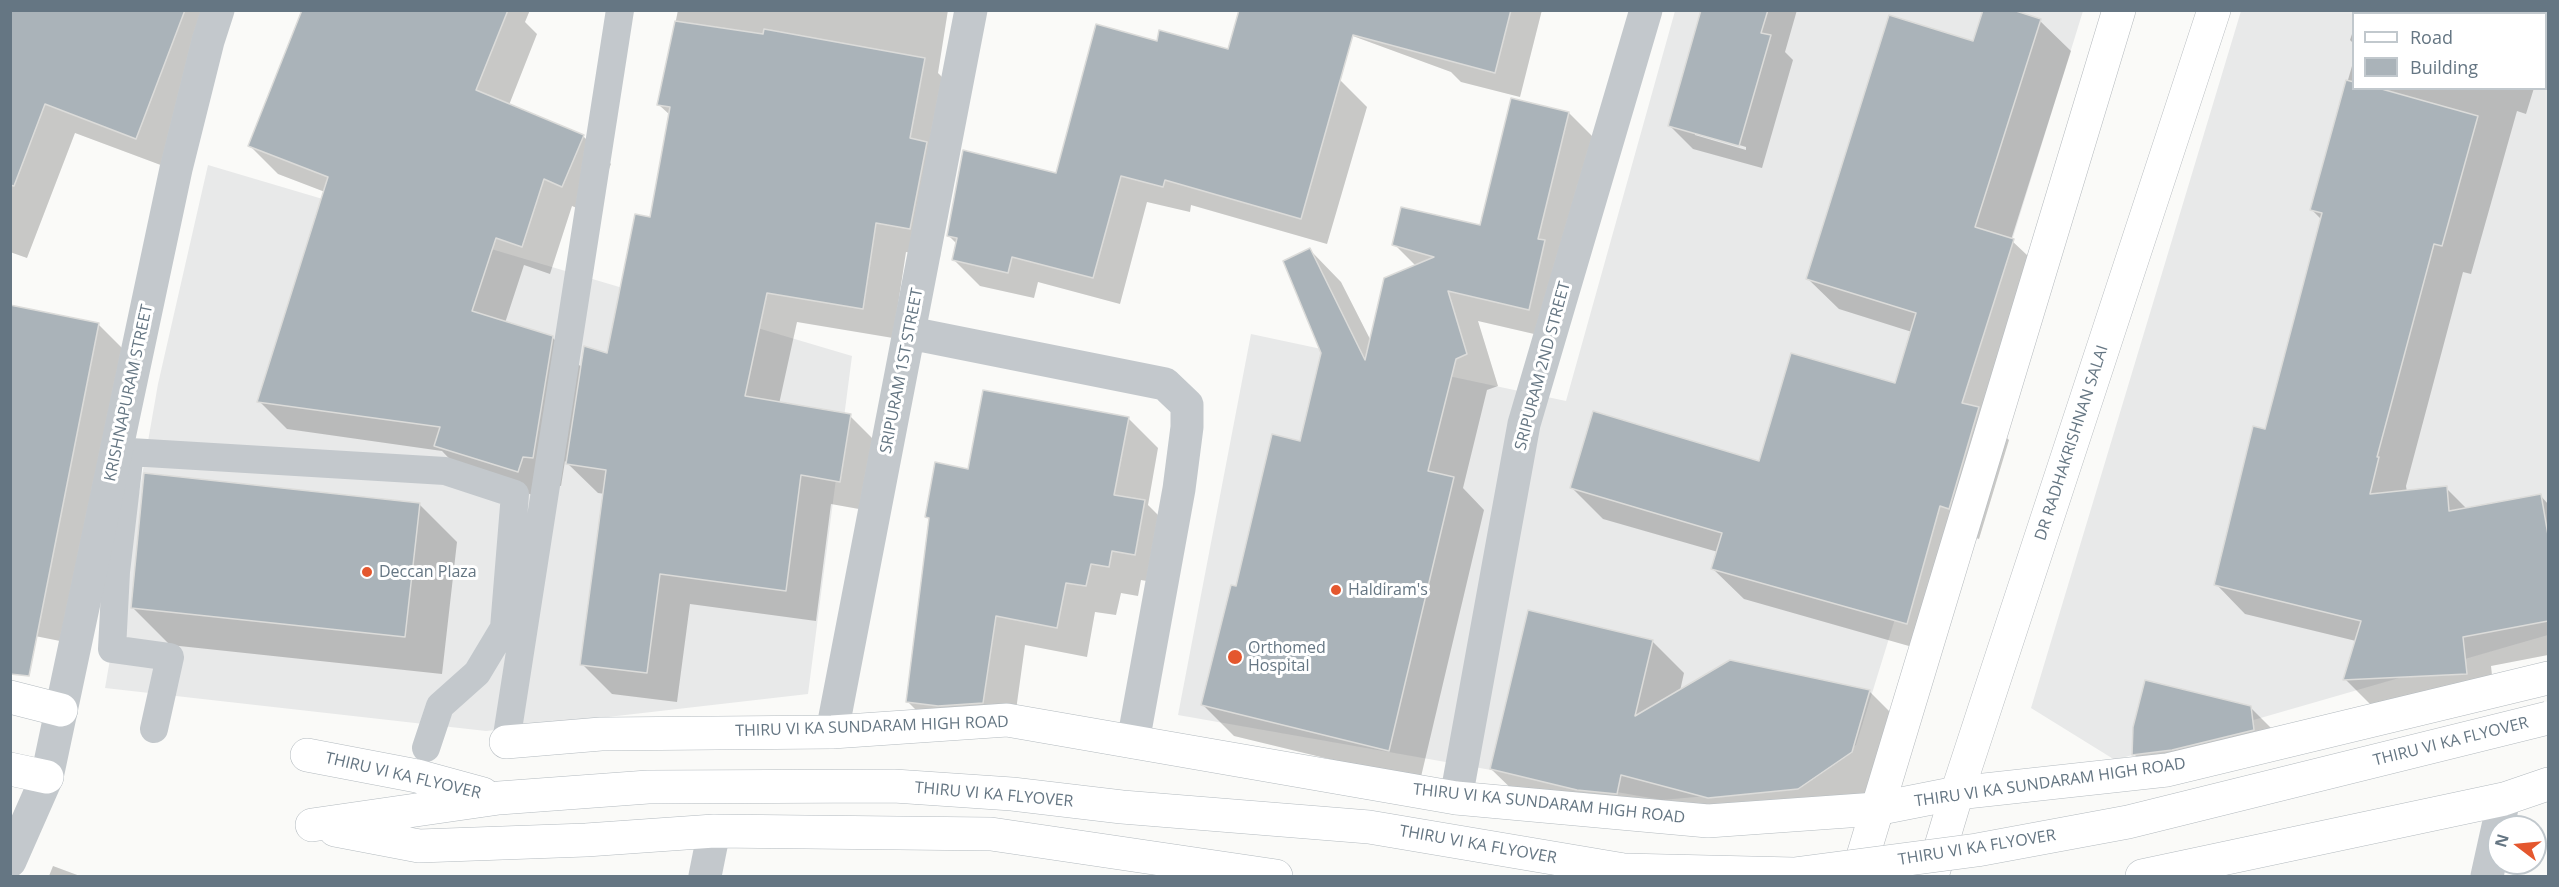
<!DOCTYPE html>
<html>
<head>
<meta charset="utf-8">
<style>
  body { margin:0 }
  #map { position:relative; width:2559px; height:887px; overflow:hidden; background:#fafaf8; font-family:"Open Sans",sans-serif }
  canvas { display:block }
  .frame { position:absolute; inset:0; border:12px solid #657683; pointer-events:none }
  .legend { position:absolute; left:2352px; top:12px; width:195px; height:78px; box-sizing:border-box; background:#fff; border:2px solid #c1c8cd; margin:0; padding:8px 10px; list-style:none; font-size:18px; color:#657683 }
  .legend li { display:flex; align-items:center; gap:12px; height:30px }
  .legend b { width:30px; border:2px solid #c1c8cd }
  .north { position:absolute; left:2487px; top:815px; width:60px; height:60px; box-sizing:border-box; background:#fff; border:2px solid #c1c8cd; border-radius:50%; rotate:286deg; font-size:16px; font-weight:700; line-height:24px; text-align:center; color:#657683 }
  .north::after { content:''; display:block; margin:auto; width:21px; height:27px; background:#e4572e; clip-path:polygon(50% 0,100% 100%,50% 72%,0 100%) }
</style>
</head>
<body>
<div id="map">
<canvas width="2559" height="887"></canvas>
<div class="frame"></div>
<ul class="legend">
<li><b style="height:8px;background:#fff"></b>Road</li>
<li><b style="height:16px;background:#aab3b9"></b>Building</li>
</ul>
<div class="north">N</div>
</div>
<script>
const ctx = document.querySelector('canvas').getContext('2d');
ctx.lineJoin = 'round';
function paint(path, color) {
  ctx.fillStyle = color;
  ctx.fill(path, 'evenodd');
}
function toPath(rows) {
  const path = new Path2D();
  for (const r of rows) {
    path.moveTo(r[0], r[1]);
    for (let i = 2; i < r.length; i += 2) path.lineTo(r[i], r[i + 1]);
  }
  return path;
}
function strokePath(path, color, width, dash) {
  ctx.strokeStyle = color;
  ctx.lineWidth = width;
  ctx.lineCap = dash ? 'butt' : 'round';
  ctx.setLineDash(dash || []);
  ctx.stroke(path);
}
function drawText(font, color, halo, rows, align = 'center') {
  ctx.font = font + ' "Open Sans",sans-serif';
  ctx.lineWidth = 6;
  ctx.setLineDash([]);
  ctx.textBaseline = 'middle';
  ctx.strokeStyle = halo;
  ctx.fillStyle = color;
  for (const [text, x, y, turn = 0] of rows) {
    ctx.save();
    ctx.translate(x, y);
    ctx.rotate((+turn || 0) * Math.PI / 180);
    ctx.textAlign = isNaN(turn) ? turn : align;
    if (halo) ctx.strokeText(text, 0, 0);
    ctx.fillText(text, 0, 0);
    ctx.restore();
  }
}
paint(toPath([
  [1675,11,2083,11,1856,745,1788,789,1662,800,1178,715,1251,334,1566,401],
  [2241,11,2548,11,2548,635,2115,760,2031,708],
  [2354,14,2546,14,2546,88,2354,88],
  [208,165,852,356,808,694,486,731,105,688,158,384]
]), '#e8e9e9');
paint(toPath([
  [10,10,234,10,166,167,75,133,27,258,10,252],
  [303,10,530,10,525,22,537,34,509,105,583,136,611,164,591,214,572,206,550,274,524,265,505,323,552,337,582,368,608,354,651,218,670,115,659,105,678,10,948,10,938,73,955,90,940,258,906,252,893,338,797,322,779,404,850,416,880,446,870,511,831,504,816,621,690,604,677,702,612,694,582,664,605,494,598,493,565,461,561,486,551,484,546,499,464,474,442,451,287,429,259,401,325,192,278,174,250,146],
  [1282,10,1542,10,1520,97,1461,82,1451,72],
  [1704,10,1797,10,1785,52,1793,60,1762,168,1693,149,1670,126],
  [1695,132,1746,147,1746,150,1695,135],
  [2359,10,2548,10,2548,42,2546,52,2546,14,2358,14],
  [2040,21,2071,51,2011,240,2044,271,1995,426,2009,440,1979,539,1970,536,1937,654,1744,599,1713,569,1718,552,1603,519,1572,488,1760,463,1896,385,1912,332,1839,309,1808,279,1974,43],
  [2354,28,2354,44,2350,40],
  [1158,43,1340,80,1367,107,1327,244,1191,205,1190,212,1147,202,1120,304,1038,282,1034,298,980,286,954,260,957,244,948,235,1057,175],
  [2354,59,2354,88,2534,88,2526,114,2517,111,2471,274,2463,272,2406,486,2407,492,2446,488,2467,509,2540,495,2548,504,2548,655,2491,666,2495,703,2374,708,2345,679,2356,641,2245,614,2216,584,2266,431,2322,220,2311,209],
  [1569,113,1600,144,1560,340,1478,321,1498,386,1487,390,1463,488,1484,510,1420,781,1234,736,1203,705,1237,588,1302,443,1322,353,1310,250,1341,282,1371,341,1416,266,1394,244,1481,227],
  [98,324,136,362,80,645,10,631],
  [1128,418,1158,448,1148,505,1175,532,1164,584,1141,580,1138,596,1121,593,1116,615,1095,612,1087,657,1025,645,1013,732,937,731,907,701,930,520,927,516,970,470],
  [419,504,457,542,442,674,170,645,132,607],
  [1653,642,1684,673,1680,691,1870,692,1901,723,1883,784,1830,820,1523,800,1491,769],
  [2250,707,2273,730,2156,777,2134,754],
  [53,866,80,876,49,876]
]), '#0003');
const building = toPath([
  [10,10,185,10,136,139,45,104,14,186,10,185,10,10],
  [302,10,508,10,476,90,584,135,562,187,544,179,522,247,496,238,472,311,553,336,533,458,523,457,518,472,434,446,440,427,257,402,328,177,248,146,302,10],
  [1239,10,1511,10,1495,73,1353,35,1301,219,1165,180,1163,187,1121,176,1093,278,1012,257,1008,273,952,260,957,238,947,236,963,150,1056,173,1096,24,1157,41,1159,30,1228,49,1239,10],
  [1701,10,1768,10,1761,33,1771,35,1739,146,1668,126,1701,10],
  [1983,10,2013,10,2041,19,1975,227,2014,239,1962,403,1979,407,1949,509,1940,506,1907,624,1711,569,1722,533,1570,488,1593,411,1759,461,1791,353,1895,383,1916,313,1806,279,1889,15,1973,41,1983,10],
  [675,21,763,34,764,29,925,58,910,138,927,142,910,229,876,223,863,309,767,293,745,396,851,414,840,482,801,475,786,591,660,574,647,673,580,665,606,470,566,464,584,346,607,353,635,214,650,217,670,107,657,105,675,21],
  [2346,80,2354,82,2354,88,2378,88,2478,116,2442,246,2434,244,2377,457,2379,457,2370,494,2447,486,2449,511,2541,494,2548,535,2548,621,2463,637,2467,674,2343,680,2361,621,2214,585,2253,426,2265,429,2322,213,2310,210,2346,80],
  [1511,98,1569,112,1538,239,1545,240,1529,310,1448,291,1467,354,1456,359,1428,471,1454,477,1389,751,1201,705,1231,585,1236,586,1272,434,1300,441,1321,353,1283,261,1310,248,1365,360,1384,278,1434,257,1392,245,1401,207,1480,225,1511,98],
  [10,305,99,323,29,676,10,674,10,305],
  [983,390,1129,417,1114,495,1145,500,1135,555,1112,551,1109,567,1091,564,1086,586,1066,583,1057,628,996,616,983,703,938,706,906,702,929,518,925,517,935,462,968,469,983,390],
  [144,473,420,503,405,637,131,608,144,473],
  [1528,610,1653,640,1635,716,1730,660,1870,690,1852,752,1798,789,1708,798,1621,775,1617,794,1577,790,1490,769,1528,610],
  [2145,680,2251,706,2254,730,2172,750,2132,755,2133,727,2145,680]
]);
paint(building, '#aab3b9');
strokePath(building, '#dcdcda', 1.5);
const secondary = toPath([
  [10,697,61,710],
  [506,742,601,734,832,732,1007,720,1456,798,1708,821,1876,809,1957,793,2167,770,2548,678],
  [307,755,417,776,483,794],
  [10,769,47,777],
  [312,825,499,798,648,787,894,786,1012,794,1122,807,1369,827,1624,870],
  [335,830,419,846,586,840,714,831,991,834,1276,876],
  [2142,876,2504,799,2548,784]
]);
const primary = toPath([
  [1857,876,2119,10],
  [1932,876,1957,793,2214,10]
]);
strokePath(secondary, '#b3babf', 34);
strokePath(primary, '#b5babe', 34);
strokePath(toPath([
  [116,572,112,649,170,657,154,729],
  [90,573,116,572,130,452,445,471,515,494,504,628,477,673,440,706,426,748],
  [506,742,620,10]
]), '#c3c8cc', 28);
strokePath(toPath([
  [910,333,1165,384,1187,405,1187,427,1179,489,1133,742],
  [832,732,971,10],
  [1456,798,1524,424,1646,10],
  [10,861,47,777,176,169,208,41,218,10],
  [705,876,714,831],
  [2487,876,2504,799]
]), '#c3c8cc', 33);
strokePath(secondary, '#fff', 33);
strokePath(primary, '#fff', 33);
const secondaryBridge = toPath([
  [1624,870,1794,874,1977,850,2128,822,2548,718]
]);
strokePath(secondaryBridge, '#b3babf', 34, []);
strokePath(secondaryBridge, '#fff', 33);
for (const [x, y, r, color] of [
  [367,572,6,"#e4572e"],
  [1336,590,6,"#e4572e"],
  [1235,657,8,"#e4572e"]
]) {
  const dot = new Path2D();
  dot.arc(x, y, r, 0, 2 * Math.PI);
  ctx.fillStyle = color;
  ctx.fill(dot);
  strokePath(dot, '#fff', 2);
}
drawText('16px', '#657683', '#fff', [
  ["SRIPURAM 2ND STREET",1543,366,-75],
  ["SRIPURAM 1ST STREET",902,371,-79],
  ["KRISHNAPURAM STREET",129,393,-78],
  ["DR RADHAKRISHNAN SALAI",2072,443,-72],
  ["THIRU VI KA SUNDARAM HIGH ROAD",872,727,-2],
  ["THIRU VI KA FLYOVER",2451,742,-14],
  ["THIRU VI KA FLYOVER",403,776,13],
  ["THIRU VI KA SUNDARAM HIGH ROAD",2050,783,-8],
  ["THIRU VI KA FLYOVER",994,795,5],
  ["THIRU VI KA SUNDARAM HIGH ROAD",1549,804,6],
  ["THIRU VI KA FLYOVER",1478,845,10],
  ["THIRU VI KA FLYOVER",1977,848,-9]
]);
drawText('16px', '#657683', '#fff', [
  ["Deccan Plaza",379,572],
  ["Haldiram's",1348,590],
  ["Orthomed",1248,648],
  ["Hospital",1248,666]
], 'left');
</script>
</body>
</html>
